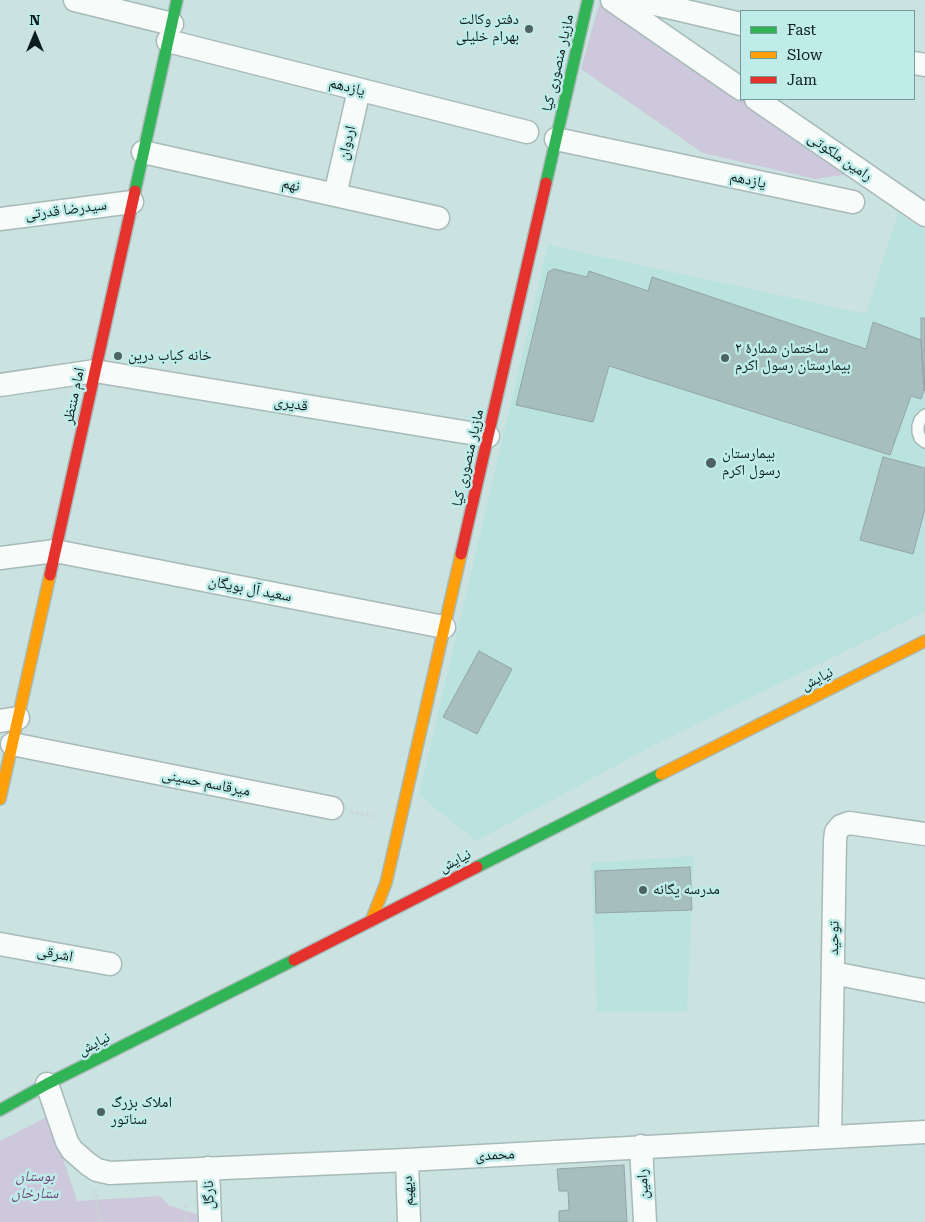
<!DOCTYPE html>
<html>
<head>
<meta charset="utf-8">
<style>
  body { margin:0 }
  #map { position:relative; width:925px; height:1222px; overflow:hidden; background:#cae2e0; font-family:"Roboto Serif",serif }
  canvas { display:block }
  .legend { position:absolute; left:740px; top:10px; width:175px; height:90px; box-sizing:border-box; background:#bfece9; border:1px solid #779997; margin:0; padding:6px 9px; list-style:none; font-size:15px; color:#0c1d1d }
  .legend li { display:flex; align-items:center; gap:10px; height:25px }
  .legend b { width:25px; border:1px solid #779997 }
  .north { position:absolute; left:10px; top:10px; width:50px; height:50px; -webkit-text-stroke:4px #bfece9; paint-order:stroke; rotate:0deg; font-size:14px; font-weight:700; line-height:20px; text-align:center; color:#0c1d1d }
  .north::after { content:''; display:block; margin:auto; width:18px; height:22px; background:#0c1d1d; clip-path:polygon(50% 0,100% 100%,50% 72%,0 100%) }
</style>
</head>
<body>
<div id="map">
<canvas width="925" height="1222"></canvas>
<ul class="legend">
<li><b style="height:6px;background:#30b455"></b>Fast</li>
<li><b style="height:6px;background:#ff9f0a"></b>Slow</li>
<li><b style="height:6px;background:#e5322d"></b>Jam</li>
</ul>
<div class="north">N</div>
</div>
<script>
const ctx = document.querySelector('canvas').getContext('2d');
ctx.lineJoin = 'round';
function paint(path, color) {
  ctx.fillStyle = color;
  ctx.fill(path, 'evenodd');
}
function toPath(rows) {
  const path = new Path2D();
  for (const r of rows) {
    path.moveTo(r[0], r[1]);
    for (let i = 2; i < r.length; i += 2) path.lineTo(r[i], r[i + 1]);
  }
  return path;
}
function strokePath(path, color, width, dash) {
  ctx.strokeStyle = color;
  ctx.lineWidth = width;
  ctx.lineCap = dash ? 'butt' : 'round';
  ctx.setLineDash(dash || []);
  ctx.stroke(path);
}
function drawText(font, color, halo, rows, align = 'center') {
  ctx.font = font + ' "Roboto Serif","Noto Naskh Arabic",serif';
  ctx.lineWidth = 5;
  ctx.setLineDash([]);
  ctx.textBaseline = 'middle';
  ctx.strokeStyle = halo;
  ctx.fillStyle = color;
  for (const [text, x, y, turn = 0] of rows) {
    ctx.save();
    ctx.translate(x, y);
    ctx.rotate((+turn || 0) * Math.PI / 180);
    ctx.textAlign = isNaN(turn) ? turn : align;
    if (halo) ctx.strokeText(text, 0, 0);
    ctx.fillText(text, 0, 0);
    ctx.restore();
  }
}
paint(toPath([
  [898,213,925,231,925,612,656,744,476,841,419,795,548,245,866,314],
  [694,856,687,1011,597,1012,591,863]
]), '#bae3e0');
paint(toPath([
  [600,1,742,99,850,174,815,179,703,153,581,69],
  [49,1116,77,1201,160,1196,170,1206,197,1214,200,1222,0,1222,0,1141]
]), '#cdc8db');
const building = toPath([
  [554,269,587,277,589,271,648,291,652,277,866,349,873,322,921,340,924,391,921,399,911,396,890,455,609,366,593,422,516,405,548,272,554,269],
  [921,318,925,318,925,391,921,340,921,318],
  [883,457,925,468,925,509,913,554,860,540,883,457],
  [479,651,512,669,477,734,443,717,479,651],
  [690,867,692,910,596,913,595,871,690,867],
  [624,1165,627,1222,559,1222,559,1211,569,1210,568,1191,559,1191,557,1169,624,1165]
]);
paint(building, '#a6bebc');
strokePath(building, '#93a6a5', 1);
const lane = toPath([
  [925,415,920,420,918,426,918,432,920,438,925,442]
]);
const street = toPath([
  [75,0,172,24],
  [612,0,741,89],
  [638,0,741,24],
  [168,41,527,132],
  [914,63,925,65],
  [756,99,925,215],
  [556,139,853,202],
  [143,152,438,218],
  [335,195,359,90],
  [0,219,132,202],
  [0,385,95,371,488,436],
  [0,558,55,551,444,627],
  [0,721,18,718],
  [12,744,332,808],
  [0,944,110,964],
  [833,973,925,991],
  [47,1084,67,1142,72,1150,88,1164,97,1170,110,1173,407,1160,925,1132],
  [830,1136,835,840,836,832,841,826,849,823,925,834],
  [641,1146,645,1222],
  [407,1160,409,1222],
  [208,1168,210,1222]
]);
const fast = toPath([
  [546,183,588,0],
  [135,191,177,0],
  [477,867,661,774],
  [0,1110,47,1084,294,960]
]);
const slow = toPath([
  [661,774,925,641],
  [0,799,50,575],
  [371,921,386,883,461,554]
]);
const jam = toPath([
  [461,554,546,183],
  [50,575,135,191],
  [294,960,477,867]
]);
strokePath(lane, '#a7bab8', 14);
strokePath(street, '#a7bab8', 25);
strokePath(fast, '#a7bab8', 14);
strokePath(slow, '#a7bab8', 14);
strokePath(jam, '#a7bab8', 14);
strokePath(toPath([
  [351,812,377,817],
  [93,1191,96,1196,100,1222],
  [186,1205,186,1222]
]), '#cdd4d3', 3, [2.5, 2.5]);
strokePath(lane, '#f7fbfa', 11);
strokePath(street, '#f7fbfa', 22);
strokePath(fast, '#30b455', 11);
strokePath(slow, '#ff9f0a', 11);
strokePath(jam, '#e5322d', 11);
for (const [x, y, r, color] of [
  [529,29,5,"#4e6261"],
  [118,356,5,"#4e6261"],
  [725,358,5,"#4e6261"],
  [711,463,6,"#4e6261"],
  [643,890,5,"#4e6261"],
  [101,1112,5,"#4e6261"]
]) {
  const dot = new Path2D();
  dot.arc(x, y, r, 0, 2 * Math.PI);
  ctx.fillStyle = color;
  ctx.fill(dot);
  strokePath(dot, '#bfece9', 2);
}
drawText('15px', '#0c1d1d', '#bfece9', [
  ["دفتر وکالت",519,20,"right"],
  ["بهرام خلیلی",519,37,"right"],
  ["ساختمان شمارهٔ ۲",735,349],
  ["بیمارستان رسول اکرم",735,366],
  ["خانه کباب درین",128,356],
  ["بیمارستان",722,454],
  ["رسول اکرم",722,471],
  ["مدرسه یگانه",653,890],
  ["املاک بزرگ",111,1103],
  ["سناتور",111,1120]
], 'left');
drawText('15px', '#0c1d1d', '#bfece9', [
  ["مازیار منصوری کیا",558,63,-77],
  ["یازدهم",347,87,14],
  ["اردوان",347,143,-77],
  ["رامین ملکوتی",840,157,34],
  ["یازدهم",748,180,12],
  ["نهم",291,185,13],
  ["سیدرضا قدرتی",66,210,-7],
  ["امام منتظر",74,396,-78],
  ["قدیری",291,404,9],
  ["مازیار منصوری کیا",468,458,-77],
  ["سعید آل بویگان",250,589,11],
  ["نیایش",817,679,-27],
  ["میرقاسم حسینی",206,783,11],
  ["نیایش",455,861,-27],
  ["توحید",834,938,-89],
  ["اشرقی",55,954,10],
  ["نیایش",94,1044,-27],
  ["محمدی",495,1155,-3],
  ["رامین",643,1184,-93],
  ["دیهیم",408,1191,-92],
  ["نارگل",209,1195,-92]
]);
drawText('italic 15px', '#6f4279', '#bfece9', [
  ["بوستان",35,1177],
  ["ستارخان",35,1194]
]);
</script>
</body>
</html>
